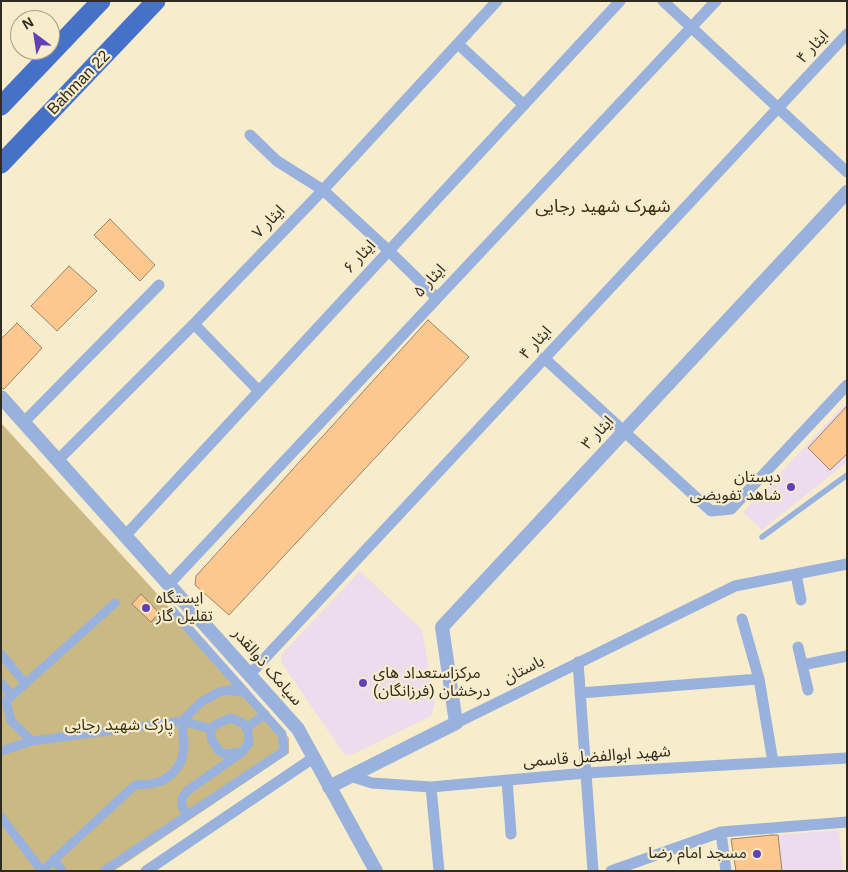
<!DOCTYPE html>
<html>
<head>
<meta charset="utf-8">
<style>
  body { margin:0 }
  #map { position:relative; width:848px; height:872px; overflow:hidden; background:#f7eccb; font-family:Arial,sans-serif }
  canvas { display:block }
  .frame { position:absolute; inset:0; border:2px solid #2f2b1e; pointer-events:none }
  .north { position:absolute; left:10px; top:10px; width:50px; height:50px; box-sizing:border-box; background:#f7eccb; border:1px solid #a79f86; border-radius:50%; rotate:329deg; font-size:14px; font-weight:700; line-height:20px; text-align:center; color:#2f2b1e }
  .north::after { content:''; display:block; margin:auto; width:18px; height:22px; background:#633fb8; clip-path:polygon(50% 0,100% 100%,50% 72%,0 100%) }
</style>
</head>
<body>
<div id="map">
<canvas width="848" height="872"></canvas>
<div class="frame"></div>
<div class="north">N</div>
</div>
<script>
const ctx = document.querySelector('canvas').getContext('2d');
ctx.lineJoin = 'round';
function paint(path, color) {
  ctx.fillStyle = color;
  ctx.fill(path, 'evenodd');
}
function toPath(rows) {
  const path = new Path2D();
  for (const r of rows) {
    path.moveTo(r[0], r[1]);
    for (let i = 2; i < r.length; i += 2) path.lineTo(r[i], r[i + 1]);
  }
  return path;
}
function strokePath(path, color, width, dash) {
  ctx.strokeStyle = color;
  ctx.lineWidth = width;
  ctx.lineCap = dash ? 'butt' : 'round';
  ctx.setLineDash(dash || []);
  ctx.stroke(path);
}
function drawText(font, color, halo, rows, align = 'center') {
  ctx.font = font + ' Arial,"Noto Sans Arabic",sans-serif';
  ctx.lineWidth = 4.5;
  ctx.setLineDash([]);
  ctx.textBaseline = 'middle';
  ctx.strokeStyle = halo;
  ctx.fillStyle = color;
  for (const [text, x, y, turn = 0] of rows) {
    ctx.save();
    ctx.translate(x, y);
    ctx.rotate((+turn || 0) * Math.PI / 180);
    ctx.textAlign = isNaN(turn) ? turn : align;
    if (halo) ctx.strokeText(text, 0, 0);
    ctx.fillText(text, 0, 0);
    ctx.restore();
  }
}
paint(toPath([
  [847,402,847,462,762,530,743,512],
  [360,571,422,630,435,703,431,716,351,755,344,754,281,662,282,654],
  [839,830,843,871,782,871,778,835]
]), '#ecdcee');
paint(toPath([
  [1,423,289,738,289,753,114,871,1,871]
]), '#cbb984');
const building = toPath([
  [110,219,155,265,140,281,94,235,110,219],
  [69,266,97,291,57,331,31,306,69,266],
  [428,320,469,357,229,615,195,585,196,576,428,320],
  [17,323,42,348,4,389,1,388,1,339,17,323],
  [847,406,847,454,830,470,808,448,847,406],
  [141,594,159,613,151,622,132,604,141,594],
  [772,835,778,835,782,871,736,871,731,839,772,835]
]);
paint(building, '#fdc88f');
strokePath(building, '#9b836b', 1);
strokePath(toPath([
  [762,537,847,475]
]), '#99b1dd', 5.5);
strokePath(toPath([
  [1,654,25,683],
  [1,683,11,695],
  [246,728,265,714],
  [32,741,11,721,6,701,115,603],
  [1,751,32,741,182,721,211,729],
  [188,815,182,807,182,798,187,791,242,752,249,743,248,730,243,723,230,718,215,725,211,729,211,735,212,740,219,751,226,754,242,752],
  [1,817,42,871],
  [54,859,62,871],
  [42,871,135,785,150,784,162,781,173,773,181,762,184,747,182,721,201,702,219,692,229,690,246,693],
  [104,871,284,751,282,734,172,610]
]), '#99b1dd', 9);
strokePath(toPath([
  [663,1,847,172],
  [458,44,524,105],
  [250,135,277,161,323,190,388,250,437,298],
  [194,324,259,391],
  [544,358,711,511,731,509,847,385],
  [24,422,159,285],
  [58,460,194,324,323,190,497,1],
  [125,536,620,1],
  [796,574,801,600],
  [169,584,716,1],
  [742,619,759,679,773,762],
  [798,647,808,690],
  [578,662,593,871],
  [802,665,847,656],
  [250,674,847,34],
  [580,693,759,679],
  [456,723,735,586,847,564],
  [350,776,372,783,431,787,586,773,847,758],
  [507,780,511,834],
  [431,787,439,871],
  [721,832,726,871],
  [146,871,313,758],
  [611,871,721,832,847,822]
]), '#99b1dd', 11);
strokePath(toPath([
  [1,397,298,729,376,871],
  [329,787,456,723,442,627,847,192]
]), '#99b1dd', 14);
strokePath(toPath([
  [1,106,101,1],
  [1,164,156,1]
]), '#4572c8', 19);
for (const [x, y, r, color] of [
  [791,487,5,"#633fb8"],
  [146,608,5,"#633fb8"],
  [363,683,5,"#633fb8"],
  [757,854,5,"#633fb8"]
]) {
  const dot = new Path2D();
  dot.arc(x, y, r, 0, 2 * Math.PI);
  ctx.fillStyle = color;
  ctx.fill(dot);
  strokePath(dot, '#f7eccb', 2);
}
drawText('16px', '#2f2b1e', '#f7eccb', [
  ["ایثار ۴",813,47,-47],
  ["Bahman 22",79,83,-46],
  ["ایثار ۷",269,222,-46],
  ["ایثار ۶",360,257,-47],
  ["ایثار ۵",430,281,-47],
  ["ایثار ۴",536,343,-47],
  ["ایثار ۳",598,433,-47],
  ["سیامک ذوالقدر",267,667,49],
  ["باستان",524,670,-27],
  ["شهید ابوالفضل قاسمی",597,757,-4]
]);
drawText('16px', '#2f2b1e', '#f7eccb', [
  ["دبستان",781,478],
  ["شاهد تفویضی",781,496],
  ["ایستگاه",156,599,"left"],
  ["تقلیل گاز",156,617,"left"],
  ["مرکزاستعداد های",373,674,"left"],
  ["درخشان (فرزانگان)",373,692,"left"],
  ["مسجد امام رضا",747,854]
], 'right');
drawText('16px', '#3b3111', '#f7eccb', [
  ["پارک شهید رجایی",119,726]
]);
drawText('18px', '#372e12', '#f7eccb', [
  ["شهرک شهید رجایی",603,207]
]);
</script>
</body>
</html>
